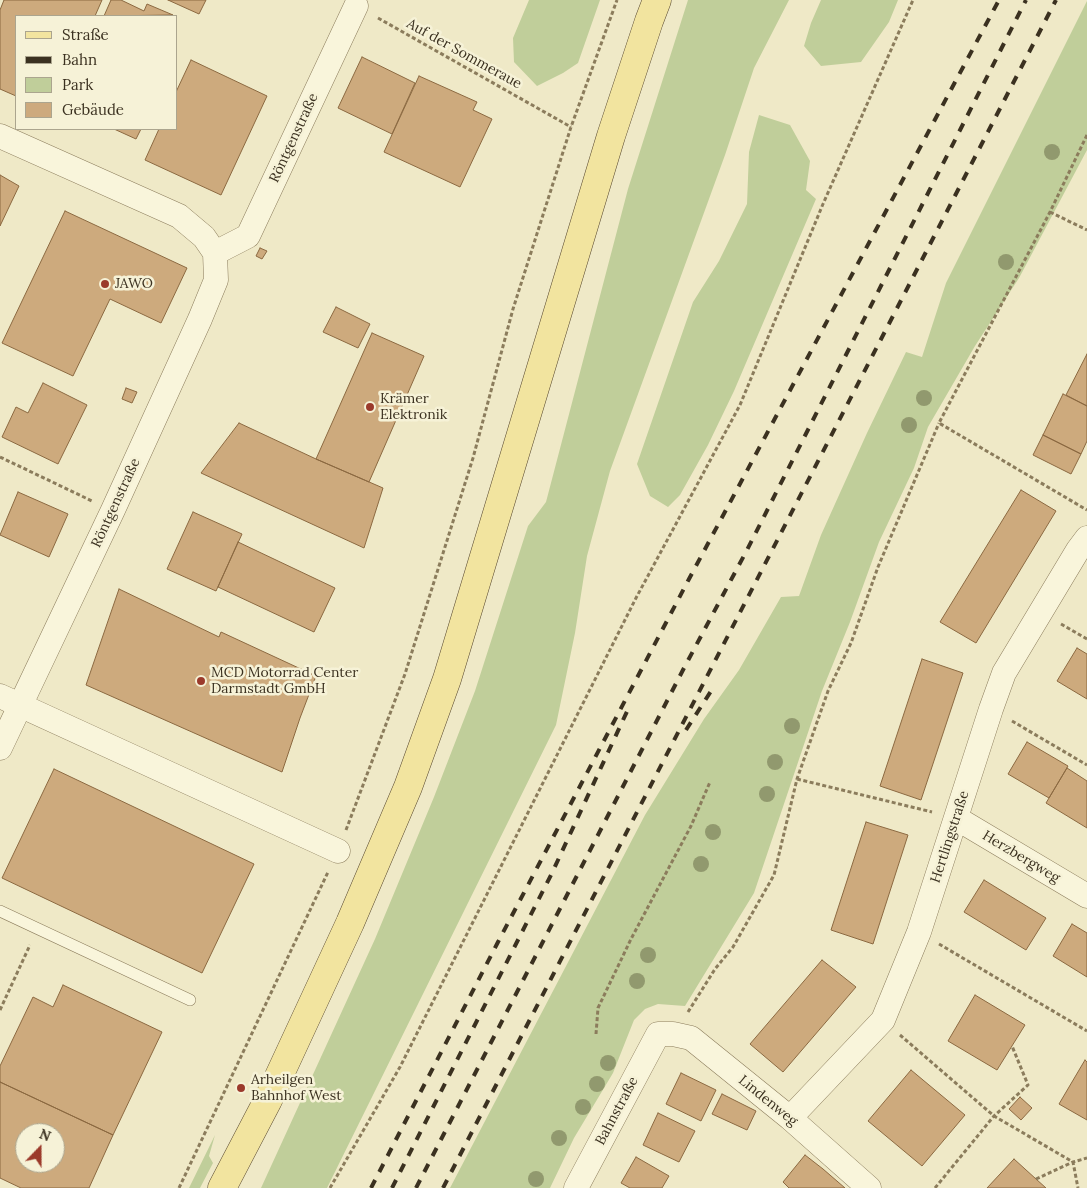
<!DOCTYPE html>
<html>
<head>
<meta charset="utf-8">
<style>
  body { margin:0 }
  #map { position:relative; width:1087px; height:1188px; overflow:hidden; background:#efe9c7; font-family:Lora,serif }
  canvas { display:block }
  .legend { position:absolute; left:15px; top:15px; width:162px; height:115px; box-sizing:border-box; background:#f6f2d7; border:1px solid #aba58e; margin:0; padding:6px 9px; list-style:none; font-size:15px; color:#3b3120 }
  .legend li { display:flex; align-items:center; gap:10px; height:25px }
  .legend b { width:25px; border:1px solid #aba58e }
  .north { position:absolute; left:15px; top:1123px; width:50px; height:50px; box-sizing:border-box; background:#f6f2d7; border:1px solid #aba58e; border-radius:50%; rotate:22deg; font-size:14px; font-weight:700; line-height:20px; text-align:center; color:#3b3120 }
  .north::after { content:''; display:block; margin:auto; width:18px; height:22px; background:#9b3a2b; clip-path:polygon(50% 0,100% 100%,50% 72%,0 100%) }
</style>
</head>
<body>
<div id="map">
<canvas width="1087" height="1188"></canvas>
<ul class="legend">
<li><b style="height:6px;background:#f2e49f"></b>Straße</li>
<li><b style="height:6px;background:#3b3120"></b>Bahn</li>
<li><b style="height:14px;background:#c0ce9a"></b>Park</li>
<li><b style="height:14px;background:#cdaa7d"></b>Gebäude</li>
</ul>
<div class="north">N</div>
</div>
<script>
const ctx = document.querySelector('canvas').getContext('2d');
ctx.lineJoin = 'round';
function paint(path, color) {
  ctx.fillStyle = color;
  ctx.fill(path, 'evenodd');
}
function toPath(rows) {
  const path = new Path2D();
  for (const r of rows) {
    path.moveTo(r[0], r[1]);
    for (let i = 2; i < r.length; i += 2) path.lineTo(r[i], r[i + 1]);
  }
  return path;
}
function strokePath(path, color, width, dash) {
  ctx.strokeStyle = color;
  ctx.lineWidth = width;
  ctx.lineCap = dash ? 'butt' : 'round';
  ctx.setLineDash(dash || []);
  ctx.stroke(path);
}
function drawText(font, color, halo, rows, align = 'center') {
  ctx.font = font + ' Lora,serif';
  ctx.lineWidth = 5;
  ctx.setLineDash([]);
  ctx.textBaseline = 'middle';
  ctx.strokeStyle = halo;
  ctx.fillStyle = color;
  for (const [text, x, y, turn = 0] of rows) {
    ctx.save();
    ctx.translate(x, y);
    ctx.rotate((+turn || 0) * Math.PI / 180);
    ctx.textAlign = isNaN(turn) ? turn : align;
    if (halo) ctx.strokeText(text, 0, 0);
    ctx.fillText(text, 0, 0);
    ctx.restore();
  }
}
paint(toPath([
  [529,0,600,0,578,63,563,73,537,86,514,62,513,38],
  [688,0,789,0,754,68,725,155,610,471,587,556,575,633,556,725,327,1188,261,1188,375,939,434,797,475,691,528,526,546,502,628,189],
  [821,0,898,0,889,22,861,62,821,66,804,46,811,23],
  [1087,1,1087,150,1019,278,975,346,928,427,914,468,879,542,850,622,822,691,754,893,685,1006,658,1004,645,1009,634,1020,613,1073,574,1138,550,1188,450,1188,645,815,704,719,739,670,781,597,799,596,821,535,867,433,906,352,922,357,946,283],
  [759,115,790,125,810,161,806,190,816,199,734,391,708,445,680,495,668,507,650,496,637,464,693,302,719,261,747,204,749,152],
  [215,1135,209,1156,213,1163,200,1188,189,1188]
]), '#c0ce9a');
const building = toPath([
  [4,0,102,0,95,16,16,16,16,96,0,89,0,10,4,0],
  [111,0,121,0,144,11,147,4,173,15,104,16,111,0],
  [168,0,206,0,199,14,168,0],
  [362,57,415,83,392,134,338,108,362,57],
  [191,60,267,96,221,195,145,160,159,129,176,129,176,92,191,60],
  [419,76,477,102,473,110,492,119,460,187,384,152,419,76],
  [114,129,141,129,136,139,114,129],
  [0,175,19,186,0,226,0,175],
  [65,211,187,268,161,323,110,299,73,376,2,343,65,211],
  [260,248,267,251,262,259,256,256,260,248],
  [336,307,370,324,358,348,323,332,336,307],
  [372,333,424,356,369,482,316,459,372,333],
  [1087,354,1087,406,1066,395,1087,354],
  [43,383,87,405,58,464,2,437,16,407,28,413,43,383],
  [126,388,137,392,132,403,122,399,126,388],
  [1063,394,1087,406,1087,441,1081,454,1043,435,1063,394],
  [239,423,316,459,383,488,364,548,201,473,239,423],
  [1043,435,1081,454,1071,474,1033,455,1043,435],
  [1021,490,1056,511,976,643,940,622,1021,490],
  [18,492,68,514,49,557,0,535,18,492],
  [193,512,242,534,216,591,167,569,193,512],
  [238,542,335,588,314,632,218,587,238,542],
  [119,589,219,637,221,632,316,676,300,718,282,772,86,685,119,589],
  [1077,648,1087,654,1087,699,1057,681,1077,648],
  [922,659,963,673,921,800,880,786,922,659],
  [1027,742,1068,766,1049,798,1008,774,1027,742],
  [1067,768,1087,781,1087,828,1046,803,1067,768],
  [54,769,254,864,202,973,2,878,54,769],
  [866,822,908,835,873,944,831,930,866,822],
  [984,880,1046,918,1026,950,964,912,984,880],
  [1072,924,1087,933,1087,977,1053,956,1072,924],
  [822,960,856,987,783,1072,750,1044,822,960],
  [63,985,162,1032,113,1135,0,1082,0,1066,33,997,53,1007,63,985],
  [975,995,1025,1025,997,1070,948,1041,975,995],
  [1085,1060,1087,1062,1087,1120,1059,1104,1085,1060],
  [911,1070,965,1115,922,1166,868,1121,911,1070],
  [681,1073,716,1090,701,1121,666,1104,681,1073],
  [0,1082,113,1135,89,1188,21,1188,0,1178,0,1082],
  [25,1133,55,1133,55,1163,25,1163,25,1133],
  [722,1094,756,1111,747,1130,712,1114,722,1094],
  [1020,1097,1032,1108,1021,1120,1009,1109,1020,1097],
  [658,1113,695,1131,679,1162,643,1145,658,1113],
  [805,1155,823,1169,845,1188,789,1188,783,1182,805,1155],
  [636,1157,669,1176,662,1188,630,1188,621,1183,636,1157],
  [1014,1159,1036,1179,1046,1188,987,1188,1014,1159]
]);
paint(building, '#cdaa7d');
strokePath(building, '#8b6941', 1);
const service = toPath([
  [0,911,190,1000]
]);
const minor = toPath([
  [0,136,179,216,204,237,215,253,216,280,200,319,113,510,0,748],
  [215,253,248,236,356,6],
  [0,696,338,851],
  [956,818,1087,896],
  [790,1118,883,1020,919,932,991,709,1004,673,1078,550,1087,538],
  [576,1188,658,1034,673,1034,691,1038,790,1118,869,1188]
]);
const primary = toPath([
  [222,1188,268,1100,350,923,408,787,447,679,611,136,649,21,657,0]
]);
strokePath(service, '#8b7c5c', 12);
strokePath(minor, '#8b7c5c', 25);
strokePath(primary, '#594930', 29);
strokePath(toPath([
  [378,18,571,127],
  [1087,135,1050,212,939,423,1087,510],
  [1050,212,1087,230],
  [0,457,92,501],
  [1061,624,1087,639],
  [1012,721,1087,765],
  [797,779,932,812],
  [346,830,405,674,473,458,513,309,571,127,617,0],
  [939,944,1087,1031],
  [0,1010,30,945],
  [688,1012,715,969,733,947,774,875,797,779,828,691,851,643,878,567,939,423],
  [596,1034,598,1008,631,939,691,826,710,782],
  [900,1035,994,1116,1073,1162,1078,1188],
  [1036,1179,1073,1162,1087,1158],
  [179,1188,328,872],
  [330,1188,400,1067,636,598,740,405,823,204,913,0],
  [935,1188,994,1116,1028,1085,1012,1046]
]), '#8b7c5c', 3, [4, 2.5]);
strokePath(service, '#f9f5db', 11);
strokePath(minor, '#f9f5db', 24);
strokePath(primary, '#f2e49f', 28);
strokePath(toPath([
  [686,730,713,688],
  [371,1188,498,942,689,579,999,0],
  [392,1188,552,873,630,705],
  [416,1188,684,668,747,550,1026,0],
  [443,1188,1056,0]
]), '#3b3120', 4, [9, 9]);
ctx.fillStyle = '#91996e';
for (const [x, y] of [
  [1052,152],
  [1006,262],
  [924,398],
  [909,425],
  [792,726],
  [775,762],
  [767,794],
  [713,832],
  [701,864],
  [648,955],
  [637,981],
  [608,1063],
  [597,1084],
  [583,1107],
  [559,1138],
  [536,1179]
]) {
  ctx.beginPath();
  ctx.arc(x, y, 8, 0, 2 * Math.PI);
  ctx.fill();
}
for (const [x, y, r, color] of [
  [105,284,5,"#9b3a2b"],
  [370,407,5,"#9b3a2b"],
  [201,681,5,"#9b3a2b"],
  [241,1088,5,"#9b3a2b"]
]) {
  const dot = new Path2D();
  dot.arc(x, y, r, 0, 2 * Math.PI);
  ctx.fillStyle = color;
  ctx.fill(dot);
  strokePath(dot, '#f6f2d7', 2);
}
drawText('14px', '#3b3120', '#f6f2d7', [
  ["Auf der Sommeraue",464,54,29],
  ["Röntgenstraße",294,138,-65],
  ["Röntgenstraße",116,503,-65],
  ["Hertlingstraße",950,837,-72],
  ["Herzbergweg",1021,857,31],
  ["Lindenweg",768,1101,39],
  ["Bahnstraße",617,1111,-62]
]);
drawText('14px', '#3b3120', '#f6f2d7', [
  ["JAWO",115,284],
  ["Krämer",380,399],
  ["Elektronik",380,415],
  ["MCD Motorrad Center",211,673],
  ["Darmstadt GmbH",211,689],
  ["Arheilgen",251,1080],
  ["Bahnhof West",251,1096]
], 'left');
</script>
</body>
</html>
